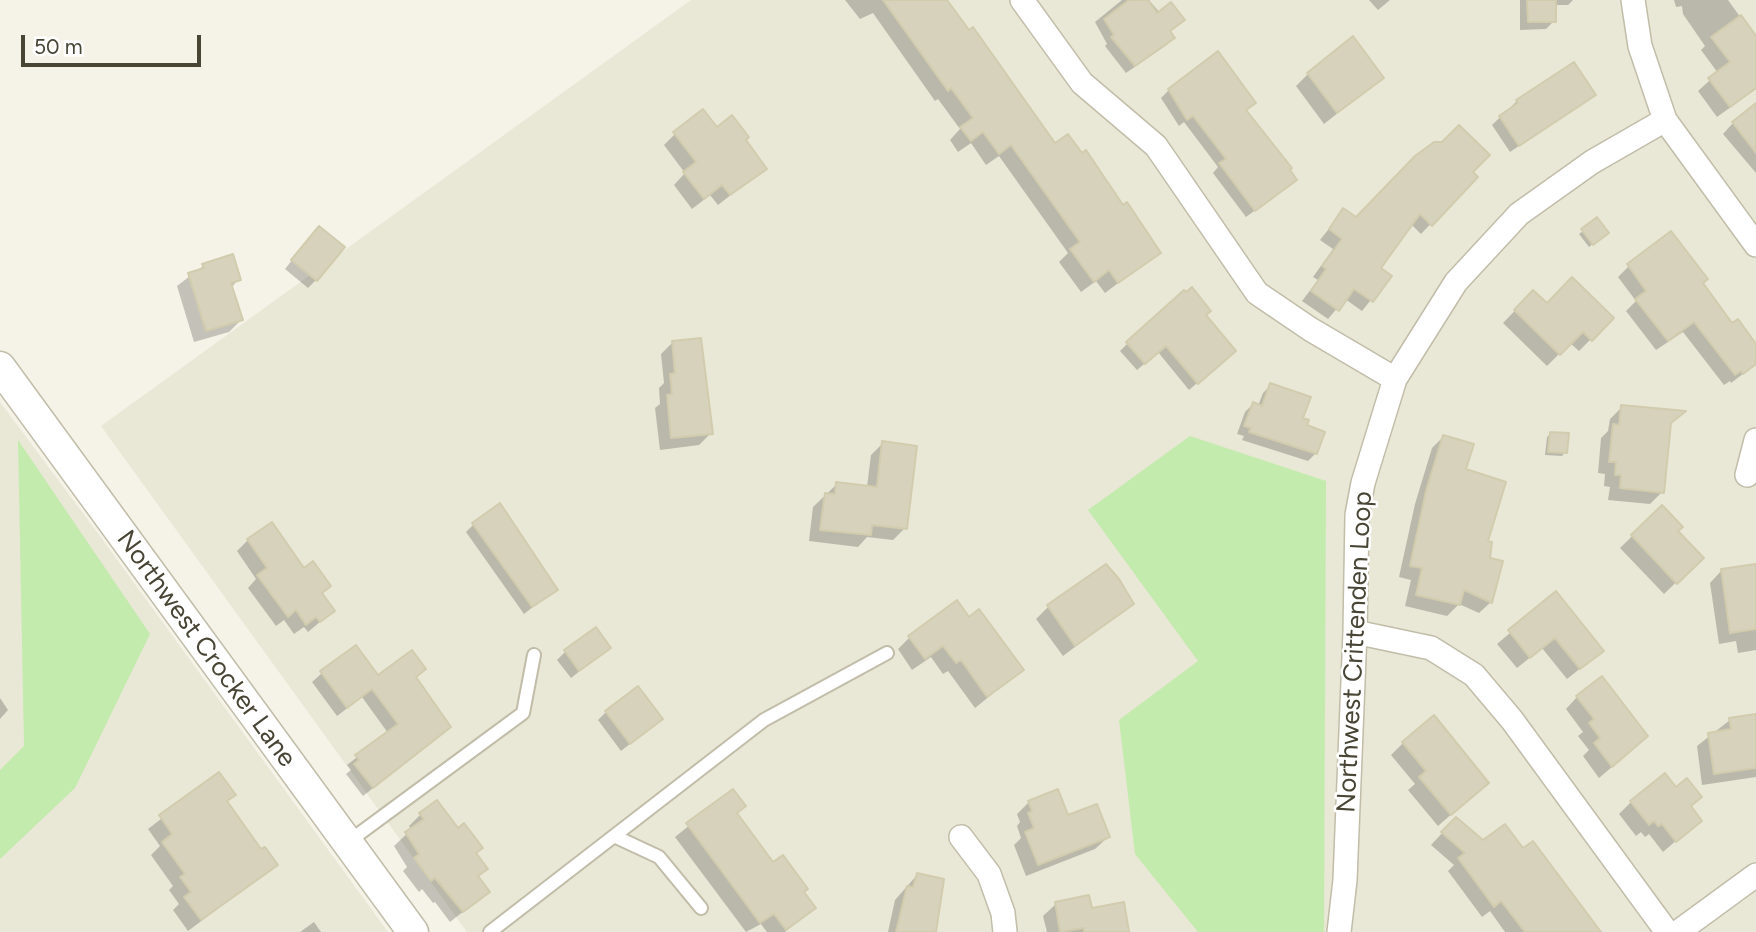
<!DOCTYPE html>
<html>
<head>
<meta charset="utf-8">
<style>
  body { margin:0 }
  #map { position:relative; width:1756px; height:932px; overflow:hidden; background:#f5f3e7; font-family:Figtree,sans-serif }
  canvas { display:block }
  .scale { position:absolute; left:21px; top:35px; width:180px; height:32px; box-sizing:border-box; border:4px solid #484535; border-top:0; padding-left:9px; font-size:21px; line-height:24px; white-space:nowrap; color:#484535; -webkit-text-stroke:5px #fff; paint-order:stroke }
</style>
</head>
<body>
<div id="map">
<canvas width="1756" height="932"></canvas>
<div class="scale">50 m</div>
</div>
<script>
const ctx = document.querySelector('canvas').getContext('2d');
ctx.lineJoin = 'round';
function paint(path, color) {
  ctx.fillStyle = color;
  ctx.fill(path, 'evenodd');
}
function toPath(rows) {
  const path = new Path2D();
  for (const r of rows) {
    path.moveTo(r[0], r[1]);
    for (let i = 2; i < r.length; i += 2) path.lineTo(r[i], r[i + 1]);
  }
  return path;
}
function strokePath(path, color, width, dash) {
  ctx.strokeStyle = color;
  ctx.lineWidth = width;
  ctx.lineCap = dash ? 'butt' : 'round';
  ctx.setLineDash(dash || []);
  ctx.stroke(path);
}
function drawText(font, color, halo, rows, align = 'center') {
  ctx.font = font + ' Figtree,sans-serif';
  ctx.lineWidth = 5;
  ctx.setLineDash([]);
  ctx.textBaseline = 'middle';
  ctx.strokeStyle = halo;
  ctx.fillStyle = color;
  for (const [text, x, y, turn = 0] of rows) {
    ctx.save();
    ctx.translate(x, y);
    ctx.rotate((+turn || 0) * Math.PI / 180);
    ctx.textAlign = isNaN(turn) ? turn : align;
    if (halo) ctx.strokeText(text, 0, 0);
    ctx.fillText(text, 0, 0);
    ctx.restore();
  }
}
paint(toPath([
  [691,0,1756,0,1756,932,467,932,101,426],
  [0,402,97,532,388,932,0,932]
]), '#e9e7d5');
paint(toPath([
  [1190,436,1326,481,1324,932,1198,932,1135,854,1119,720,1198,661,1088,510],
  [18,440,150,634,75,788,0,859,0,770,24,746]
]), '#c3ebad');
paint(toPath([
  [845,0,945,0,1055,146,1123,207,1159,252,1105,293,1096,281,1081,292,1059,262,1068,253,999,156,986,165,971,143,958,152,950,140,960,129,938,99,935,101,873,13,860,19],
  [1122,0,1149,0,1160,13,1182,20,1169,32,1173,38,1165,46,1126,73,1105,46,1107,44,1095,22],
  [1369,0,1390,0,1378,10],
  [1520,0,1573,0,1568,5,1554,5,1554,21,1546,29,1520,30],
  [1674,0,1728,0,1756,39,1756,89,1717,117,1698,91,1718,73,1701,50,1705,46,1683,14,1682,6,1676,7],
  [1573,64,1594,95,1510,152,1492,125,1517,101],
  [1308,74,1382,78,1324,124,1296,86],
  [1169,90,1254,102,1245,111,1287,187,1246,217,1213,173,1218,167,1184,122,1179,126,1161,98],
  [1756,119,1756,173,1723,134,1733,123],
  [717,130,744,140,765,168,718,205,710,195,692,209,674,185,685,173,664,145,675,134],
  [1470,172,1475,177,1421,234,1411,224,1379,269,1390,276,1362,311,1345,299,1328,319,1302,301,1318,280,1313,277,1333,249,1320,240,1343,211,1356,219],
  [1583,231,1603,236,1589,247,1579,234],
  [311,236,316,280,308,288,285,269],
  [203,266,239,279,231,288,241,320,229,332,194,342,177,286],
  [1629,266,1701,284,1731,326,1756,348,1756,364,1731,383,1730,381,1724,385,1683,332,1656,350,1626,311,1636,301,1618,277],
  [1533,292,1547,305,1612,318,1579,351,1570,343,1547,366,1503,323],
  [1204,316,1226,358,1189,390,1158,352,1137,370,1120,351,1128,343],
  [673,342,711,433,699,445,660,450,655,408,660,404,659,388,664,383,661,354],
  [1271,385,1305,426,1316,453,1308,461,1242,440,1244,436,1237,434,1245,412,1253,404,1258,406,1263,393],
  [1622,407,1669,425,1662,492,1650,504,1608,500,1610,487,1604,486,1605,474,1598,473,1601,438,1608,431,1610,419],
  [1550,434,1565,452,1562,456,1545,455,1547,437],
  [1443,437,1463,470,1485,543,1491,602,1479,613,1459,604,1447,616,1405,606,1411,580,1399,577,1415,504,1432,448],
  [883,443,905,528,893,540,867,537,858,547,809,541,813,507,837,484,867,487,871,455],
  [1662,507,1676,532,1701,558,1664,594,1620,548],
  [474,524,556,589,524,614,466,532],
  [248,540,320,594,333,611,308,632,304,627,294,634,284,620,276,626,248,588,256,579,237,551],
  [1756,566,1756,650,1738,653,1736,641,1719,644,1710,583,1722,570],
  [1556,594,1602,651,1567,679,1542,648,1517,668,1497,644],
  [1132,604,1063,656,1036,619,1048,607],
  [969,619,1022,670,975,708,948,671,943,674,931,657,912,670,898,649,910,637],
  [609,648,571,678,557,660,565,652],
  [424,669,415,678,439,736,363,796,346,774,351,770,347,765,388,733,362,697,337,716,312,682,322,673,378,678],
  [1577,697,1634,748,1599,778,1583,756,1589,750,1578,736,1583,732,1566,709],
  [0,698,8,710,0,719],
  [606,712,661,719,621,751,598,720],
  [1756,716,1756,777,1702,785,1697,746,1730,720],
  [1403,743,1487,783,1438,826,1408,790,1415,784,1391,755],
  [219,774,234,795,226,803,261,852,276,865,188,931,173,910,179,904,169,890,173,886,151,855,160,846,148,829],
  [732,791,735,814,773,865,814,908,785,932,767,932,761,924,746,932,675,837],
  [1029,802,1067,818,1108,837,1095,849,1026,876,1014,845,1021,838,1017,826,1020,822,1017,814],
  [1631,802,1690,807,1700,820,1663,852,1649,834,1645,837,1641,832,1636,836,1619,814],
  [421,814,457,830,481,848,475,854,485,869,477,877,488,892,450,922,435,902,433,903,422,889,419,892,403,871,407,867,394,846,411,830,409,826],
  [1445,830,1522,851,1532,844,1600,932,1505,932,1490,911,1482,917,1448,871,1454,865,1431,845],
  [917,875,934,932,888,932,895,900],
  [1056,904,1090,910,1128,932,1047,932,1043,916],
  [314,922,321,932,300,932]
]), '#0003');
const building = toPath([
  [883,0,947,0,969,30,973,27,1055,143,1068,134,1082,153,1086,150,1123,205,1127,202,1161,253,1118,283,1109,270,1094,282,1070,249,1080,242,1011,145,999,154,983,132,971,141,960,127,973,118,951,88,948,91,883,0],
  [1129,0,1148,0,1157,13,1171,2,1185,20,1170,31,1175,38,1135,66,1111,37,1114,35,1104,19,1129,0],
  [1527,0,1556,0,1556,22,1528,22,1527,0],
  [1741,15,1756,36,1756,88,1730,107,1708,78,1730,62,1711,37,1741,15],
  [1353,36,1384,78,1337,113,1307,73,1353,36],
  [1218,51,1256,103,1246,110,1292,168,1290,170,1297,180,1255,211,1219,163,1226,159,1193,116,1187,120,1168,89,1218,51],
  [1574,62,1596,95,1519,146,1499,116,1518,103,1516,100,1574,62],
  [1756,103,1756,153,1732,122,1756,103],
  [703,109,717,127,732,115,749,137,746,140,767,169,730,195,722,185,704,199,683,172,696,162,673,132,703,109],
  [1459,125,1490,155,1473,172,1478,177,1432,226,1420,214,1381,268,1392,276,1373,302,1354,289,1339,311,1311,291,1326,269,1322,266,1342,239,1329,229,1343,208,1356,217,1415,156,1434,142,1442,142,1459,125],
  [1597,217,1609,233,1593,245,1581,229,1597,217],
  [319,226,345,247,317,281,291,260,319,226],
  [1671,231,1708,279,1703,283,1732,323,1738,319,1756,344,1756,364,1743,374,1741,371,1735,375,1694,322,1668,341,1635,299,1646,291,1627,264,1671,231],
  [233,254,241,280,231,283,243,320,206,331,188,273,204,268,202,264,233,254],
  [1572,277,1614,318,1592,341,1583,332,1560,355,1514,310,1533,290,1547,303,1572,277],
  [1192,287,1211,311,1206,315,1236,351,1198,384,1166,346,1145,364,1126,342,1184,290,1186,292,1192,287],
  [701,338,713,434,671,438,667,395,672,394,670,374,675,373,672,341,701,338],
  [1270,383,1311,397,1303,418,1309,420,1307,425,1325,432,1317,454,1249,432,1251,428,1244,426,1253,402,1262,406,1270,383],
  [1621,405,1686,411,1671,423,1664,493,1620,488,1621,475,1615,475,1616,462,1609,462,1613,424,1619,425,1621,405],
  [1550,432,1569,433,1567,453,1548,452,1550,432],
  [1443,435,1474,444,1466,469,1506,482,1488,541,1492,542,1490,558,1503,561,1492,603,1464,590,1460,605,1416,595,1422,568,1410,566,1426,491,1443,435],
  [882,441,917,446,907,529,872,525,871,535,820,530,825,493,835,494,836,482,877,487,882,441],
  [500,503,558,590,532,607,472,523,500,503],
  [1662,505,1683,527,1678,531,1704,558,1677,584,1631,535,1662,505],
  [272,522,304,568,313,561,331,586,322,593,335,611,320,622,316,617,306,625,296,610,288,617,257,575,267,568,247,539,272,522],
  [1106,564,1119,579,1134,604,1075,646,1047,605,1106,564],
  [1756,564,1756,629,1730,633,1721,569,1756,564],
  [1556,591,1604,651,1580,669,1555,638,1530,658,1508,630,1556,591],
  [957,600,969,617,979,609,1024,670,987,697,961,660,956,663,943,646,925,659,908,636,957,600],
  [596,627,611,648,579,671,564,650,596,627],
  [356,645,378,675,412,650,426,669,416,677,451,727,373,788,354,764,359,760,355,755,398,724,372,689,347,708,320,671,356,645],
  [1602,676,1648,736,1612,767,1594,743,1600,738,1589,723,1594,719,1576,696,1602,676],
  [638,686,663,719,630,744,605,711,638,686],
  [1756,714,1756,768,1714,774,1708,733,1731,729,1729,718,1756,714],
  [1434,715,1489,783,1451,815,1419,777,1426,771,1402,742,1434,715],
  [219,772,236,795,227,801,261,849,265,847,278,865,201,920,184,897,191,892,180,877,185,874,162,842,172,834,159,815,219,772],
  [1665,773,1676,787,1687,778,1702,797,1691,806,1702,821,1676,842,1662,824,1658,826,1654,821,1649,825,1630,801,1665,773],
  [733,789,746,806,737,813,773,862,783,855,808,889,804,892,816,908,786,930,774,914,760,923,686,823,733,789],
  [1058,789,1068,815,1097,804,1110,837,1038,865,1025,832,1034,828,1028,813,1032,811,1028,801,1058,789],
  [437,800,458,828,464,823,483,848,476,853,488,869,478,876,490,892,463,912,435,878,431,881,414,858,419,854,405,832,424,819,419,813,437,800],
  [1456,817,1483,840,1505,824,1523,848,1533,841,1601,932,1525,932,1501,901,1494,907,1458,858,1465,853,1441,832,1456,817],
  [917,873,944,879,936,932,896,932,907,886,913,887,917,873],
  [1089,895,1092,908,1124,902,1129,932,1084,932,1084,928,1060,932,1055,902,1089,895]
]);
paint(building, '#d7d2bc');
strokePath(building, '#d2ccae', 2);
const service = toPath([
  [614,836,659,857,701,908],
  [348,842,523,713,534,655],
  [490,932,764,720,887,653]
]);
const minor = toPath([
  [1022,0,1082,83,1156,146,1257,293,1310,329,1395,379],
  [1633,0,1640,46,1665,120,1756,245],
  [1747,475,1756,440],
  [1355,632,1431,648,1474,675,1512,720,1667,932],
  [961,837,989,874,1003,913,1005,932],
  [1339,932,1345,880,1355,632,1357,515,1363,483,1395,379,1456,282,1519,214,1592,162,1665,120],
  [1678,932,1756,875]
]);
const tertiary = toPath([
  [0,367,413,932]
]);
strokePath(service, '#c1bda9', 16);
strokePath(minor, '#c1bda9', 26);
strokePath(tertiary, '#c1bda9', 33);
strokePath(service, '#fff', 12);
strokePath(minor, '#fff', 23);
strokePath(tertiary, '#fff', 30);
drawText('26px', '#484535', '#fff', [
  ["Northwest Crocker Lane",206,649,54],
  ["Northwest Crittenden Loop",1355,652,-87]
]);
</script>
</body>
</html>
